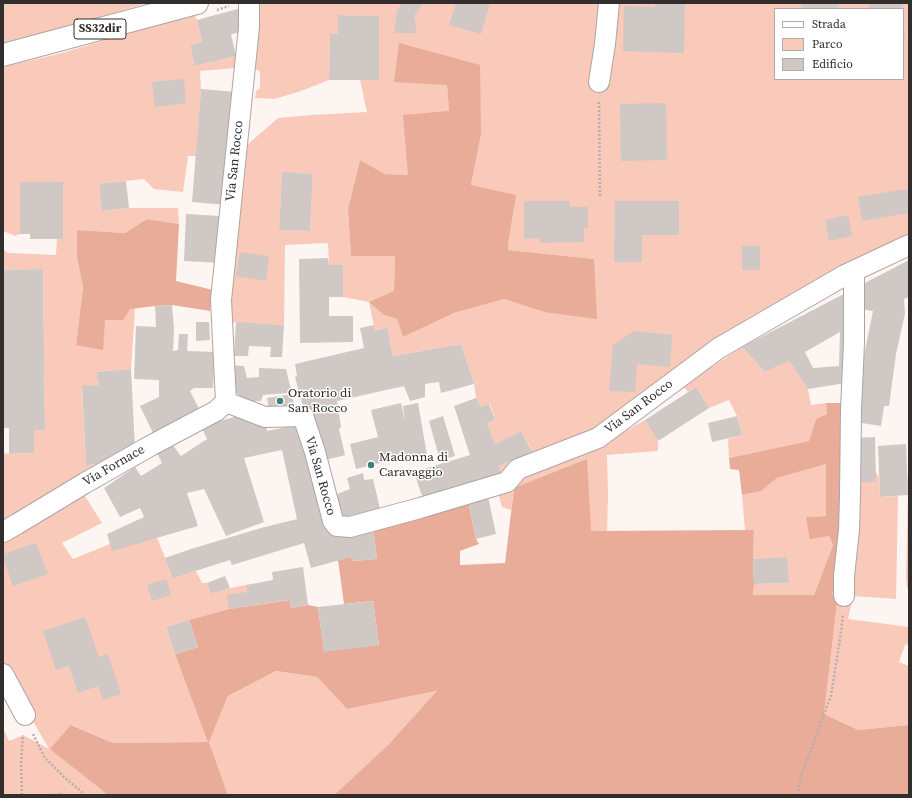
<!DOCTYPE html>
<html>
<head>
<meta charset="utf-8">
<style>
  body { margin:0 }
  #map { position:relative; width:912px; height:798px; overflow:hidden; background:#fdf5f2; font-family:"Source Serif 4",serif }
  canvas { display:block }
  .frame { position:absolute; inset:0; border:4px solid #312e2d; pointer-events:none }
  .legend { position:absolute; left:774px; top:8px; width:130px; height:72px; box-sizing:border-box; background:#fff; border:1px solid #adabab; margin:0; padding:5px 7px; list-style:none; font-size:12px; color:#312e2d }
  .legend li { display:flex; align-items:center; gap:8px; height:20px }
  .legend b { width:20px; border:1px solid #adabab }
</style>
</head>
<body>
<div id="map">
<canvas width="912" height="798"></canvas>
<div class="frame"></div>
<ul class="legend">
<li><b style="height:5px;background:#fff"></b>Strada</li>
<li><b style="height:11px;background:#f9c9b9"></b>Parco</li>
<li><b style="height:11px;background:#d0c8c5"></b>Edificio</li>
</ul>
</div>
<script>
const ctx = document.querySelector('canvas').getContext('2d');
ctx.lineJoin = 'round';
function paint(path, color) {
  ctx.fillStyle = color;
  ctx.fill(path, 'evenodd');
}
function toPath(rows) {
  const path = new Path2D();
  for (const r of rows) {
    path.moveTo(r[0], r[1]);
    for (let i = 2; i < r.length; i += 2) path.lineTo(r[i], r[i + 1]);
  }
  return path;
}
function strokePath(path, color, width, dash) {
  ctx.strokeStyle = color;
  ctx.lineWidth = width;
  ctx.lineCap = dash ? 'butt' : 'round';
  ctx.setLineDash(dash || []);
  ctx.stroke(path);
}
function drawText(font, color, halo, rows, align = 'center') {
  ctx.font = font + ' "Source Serif 4",serif';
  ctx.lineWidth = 3;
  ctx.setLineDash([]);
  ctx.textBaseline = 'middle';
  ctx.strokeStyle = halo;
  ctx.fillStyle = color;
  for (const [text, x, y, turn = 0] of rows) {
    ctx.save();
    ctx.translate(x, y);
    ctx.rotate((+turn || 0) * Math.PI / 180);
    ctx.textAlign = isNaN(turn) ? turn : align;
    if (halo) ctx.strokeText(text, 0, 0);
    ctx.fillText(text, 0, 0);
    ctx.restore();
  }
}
paint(toPath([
  [3,3,147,3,58,30,3,45],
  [261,3,909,3,909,240,602,428,571,443,501,472,499,466,532,450,521,431,495,444,487,423,495,420,490,404,481,407,476,398,474,384,461,344,393,356,387,329,375,331,369,302,343,297,343,265,329,265,328,243,285,245,284,325,227,322,247,145,278,118,312,115,367,112,360,80,379,80,379,16,338,15,338,34,330,34,329,80,298,92,274,99,255,98,256,91,260,88,260,72,251,65,255,8],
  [775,9,903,9,903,79,775,79],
  [447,85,481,135,471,185,509,237,508,250,594,259,544,312,504,299,454,313,403,337,397,319,384,315,370,302,394,292,395,256,351,256,348,209,360,160,385,174,408,175,449,111],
  [282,173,313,174,310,231,279,230],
  [194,14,197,20,202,42,190,45,195,66,236,56,235,68,200,71,201,89,196,156,188,156,183,192,154,189,144,179,99,184,102,211,129,208,178,208,179,224,147,219,125,233,77,230,77,258,83,287,76,345,105,320,130,309,135,308,131,369,96,372,99,385,82,387,86,465,104,464,3,526,3,453,9,454,34,453,34,430,45,430,43,269,3,270,3,249,8,253,56,255,57,239,63,239,63,182,20,182,20,234,15,236,3,231,3,67,62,53],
  [742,347,765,372,789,361,808,389,811,405,826,403,827,414,816,419,809,441,729,458,728,439,742,435,737,416,729,400,709,408,696,387,688,392,683,386],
  [645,420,658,441,658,451,607,455,608,496,607,531,591,531,514,487,511,510,502,507,495,482,601,445],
  [826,464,826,516,806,517,829,536,833,545,814,595,753,595,754,584,788,583,787,558,753,559,754,530,745,530,742,495,761,491,777,478],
  [876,472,879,477,880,497,898,496,896,599,853,596,848,619,909,627,909,644,905,645,899,662,909,666,909,725,858,730,824,714,838,596,831,595,847,540,845,484],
  [907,478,909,478,909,588,907,588,906,577,908,495],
  [83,493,102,523,62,543,73,559,110,544,157,538,173,577,196,571,202,583,207,583,211,594,230,588,246,585,247,592,229,609,189,620,166,627,175,654,209,742,228,696,276,671,317,677,347,709,438,691,388,745,334,795,228,795,209,742,113,743,72,725,97,786,107,795,3,795,3,728,9,741,23,735,49,749,26,709,3,666,3,541]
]), '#f9c9b9');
paint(toPath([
  [399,43,480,65,481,135,471,185,516,195,509,237,508,250,594,259,597,319,544,312,504,299,454,313,403,337,397,319,384,315,369,302,394,291,395,256,351,256,348,209,360,160,385,174,408,175,403,115,449,111,447,85,394,82],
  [147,219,179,224,176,281,213,290,210,311,172,305,155,306,130,309,123,320,105,320,103,350,76,345,83,287,77,258,77,230,125,233],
  [826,403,843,403,847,540,832,595,838,595,824,714,858,730,909,725,909,795,334,795,388,745,437,691,347,709,317,677,276,671,228,696,209,742,228,795,107,795,97,786,50,749,71,725,113,743,208,742,175,654,198,647,189,620,229,609,290,600,291,608,308,605,318,607,324,651,379,645,373,601,344,604,338,560,351,557,353,561,377,559,373,527,467,496,476,539,479,544,460,551,460,565,505,563,514,488,587,459,591,531,754,530,753,559,754,584,753,595,814,595,833,545,829,536,810,539,806,517,826,516,826,464,777,478,761,491,742,495,739,470,730,469,729,458,809,441,816,419,827,414]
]), '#e8ac98');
paint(toPath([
  [402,3,423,3,414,16,417,33,394,33,397,11],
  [456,3,490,3,481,34,449,25],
  [655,3,685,3,684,53,623,51,624,6,655,7],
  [801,3,839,3,839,9,801,9],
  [869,3,903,3,903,9,869,9],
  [241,8,242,32,231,34,236,56,195,66,190,45,202,42,197,20],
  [338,15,379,16,379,80,329,80,330,34,338,34],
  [903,28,904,28,905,40,903,40],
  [184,79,186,103,155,107,152,82],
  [201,89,236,92,227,205,192,202],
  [666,103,667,160,621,161,620,104],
  [282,172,313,174,310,231,279,230],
  [126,181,129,208,102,211,99,184],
  [20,182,63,182,63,239,30,239,30,234,20,234],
  [907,189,909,201,909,213,862,221,858,197],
  [524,201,570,201,570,207,588,207,588,228,584,228,584,242,540,243,540,238,524,239],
  [615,201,679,201,679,235,642,235,642,262,614,262],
  [186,214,221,216,219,263,184,261],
  [848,215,852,236,829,241,825,220],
  [742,246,760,246,760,270,742,270],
  [240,252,269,256,266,281,236,276],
  [328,258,329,265,343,265,343,297,329,297,329,316,353,316,353,342,300,343,299,259],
  [909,260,909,297,904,299,905,314,896,354,889,406,884,406,881,426,855,422,859,380,873,311,859,309,846,383,808,389,789,361,765,372,742,347],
  [840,332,839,366,813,368,805,352],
  [43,269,45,430,34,430,34,453,9,454,9,428,3,428,3,370,4,370,3,270],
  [172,305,174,328,173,351,178,350,179,334,188,334,187,351,215,352,213,388,194,388,190,391,201,413,156,439,140,406,159,397,159,380,134,379,136,326,156,327,155,306],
  [196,322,209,322,210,340,196,341],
  [236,322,284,325,282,357,270,357,271,347,249,346,248,356,234,356],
  [374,325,375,331,387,328,393,356,461,344,474,384,441,393,439,382,425,384,425,397,410,401,404,386,337,401,341,427,339,429,345,455,318,462,295,377,297,376,295,364,364,348,360,328],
  [634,331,672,335,670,367,637,364,635,392,609,391,613,345],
  [229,365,244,366,247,378,259,377,259,368,286,369,291,390,287,393,263,395,261,401,246,401,229,387],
  [131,369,135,449,104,464,86,465,82,386,99,385,96,372],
  [696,387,709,408,658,441,645,420],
  [292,394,294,406,269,410,267,398],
  [476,398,481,407,489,404,495,420,487,423,495,444,521,431,532,451,499,466,503,476,423,499,414,472,470,455,454,406],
  [401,403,405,421,403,406,418,403,427,455,384,462,356,469,350,444,378,437,371,410],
  [249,413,254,425,266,424,267,431,301,424,333,530,373,527,377,559,353,561,351,557,311,568,304,543,232,565,230,560,173,578,165,558,191,549,261,528,297,519,282,450,244,458,264,522,226,536,204,489,187,493,198,526,112,551,107,534,144,517,140,508,120,517,104,488,135,467,141,476,162,463,157,453,172,444,181,456,207,439,201,426],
  [443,416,455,456,440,460,429,421],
  [737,416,742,435,712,442,708,423],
  [875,437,876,481,855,484,856,438],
  [906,444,908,495,880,497,878,446],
  [363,473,364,480,373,479,381,513,345,521,332,515,332,496,350,489,347,478],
  [487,492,496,534,476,539,467,496],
  [36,543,48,574,13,586,3,558,3,554],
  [787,557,789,583,754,584,753,559],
  [303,567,308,605,291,608,290,600,229,609,227,595,247,592,246,585,273,580,272,572],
  [225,576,230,588,211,594,207,583],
  [166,579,171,595,152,601,147,585],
  [373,601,379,645,324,652,318,607],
  [85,617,99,657,108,654,121,694,103,700,98,686,78,693,69,666,56,670,43,631],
  [189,620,198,647,175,654,166,627],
  [62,792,63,795,49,795,49,794]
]), '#d0c8c5');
const street = toPath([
  [249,3,249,27,221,300,226,402,265,417,303,416,315,452,333,521,337,526,350,527,420,508,507,482,518,469,598,438,719,348,845,275,909,245],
  [599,82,605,44,609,3],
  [3,532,17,524,85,483,150,446,216,411,226,402],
  [844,596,844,576,849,530,850,496,851,410,854,343,854,271],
  [3,674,25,715]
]);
const primary = toPath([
  [3,55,197,3]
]);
strokePath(street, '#ada5a3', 22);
strokePath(primary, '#ada5a3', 24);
strokePath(toPath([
  [217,10,229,6],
  [599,102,600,198],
  [33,734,45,758,64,777,83,793,84,795],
  [22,795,21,763,23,735],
  [797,795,801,776,831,696,841,632,843,614]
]), '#b4aeac', 2.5, [2, 2]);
strokePath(street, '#fff', 20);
strokePath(primary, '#fff', 22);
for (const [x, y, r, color] of [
  [280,401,4,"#3a817c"],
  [371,465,4,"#3a817c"]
]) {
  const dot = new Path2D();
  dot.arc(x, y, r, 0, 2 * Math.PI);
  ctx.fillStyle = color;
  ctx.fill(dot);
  strokePath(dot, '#fff', 1.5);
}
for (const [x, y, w] of [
  [100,29,52]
]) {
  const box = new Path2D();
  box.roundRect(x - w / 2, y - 10, w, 20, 3);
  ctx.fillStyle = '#fff';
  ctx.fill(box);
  strokePath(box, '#312e2d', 1);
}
drawText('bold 12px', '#312e2d', null, [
  ["SS32dir",100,29]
]);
drawText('13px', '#312e2d', '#fff', [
  ["Via San Rocco",235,161,-84],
  ["Via San Rocco",639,407,-37],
  ["Via Fornace",114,466,-30],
  ["Via San Rocco",320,476,74]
]);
drawText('13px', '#312e2d', '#fff', [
  ["Oratorio di",288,394],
  ["San Rocco",288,409],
  ["Madonna di",379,458],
  ["Caravaggio",379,473]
], 'left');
</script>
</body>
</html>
